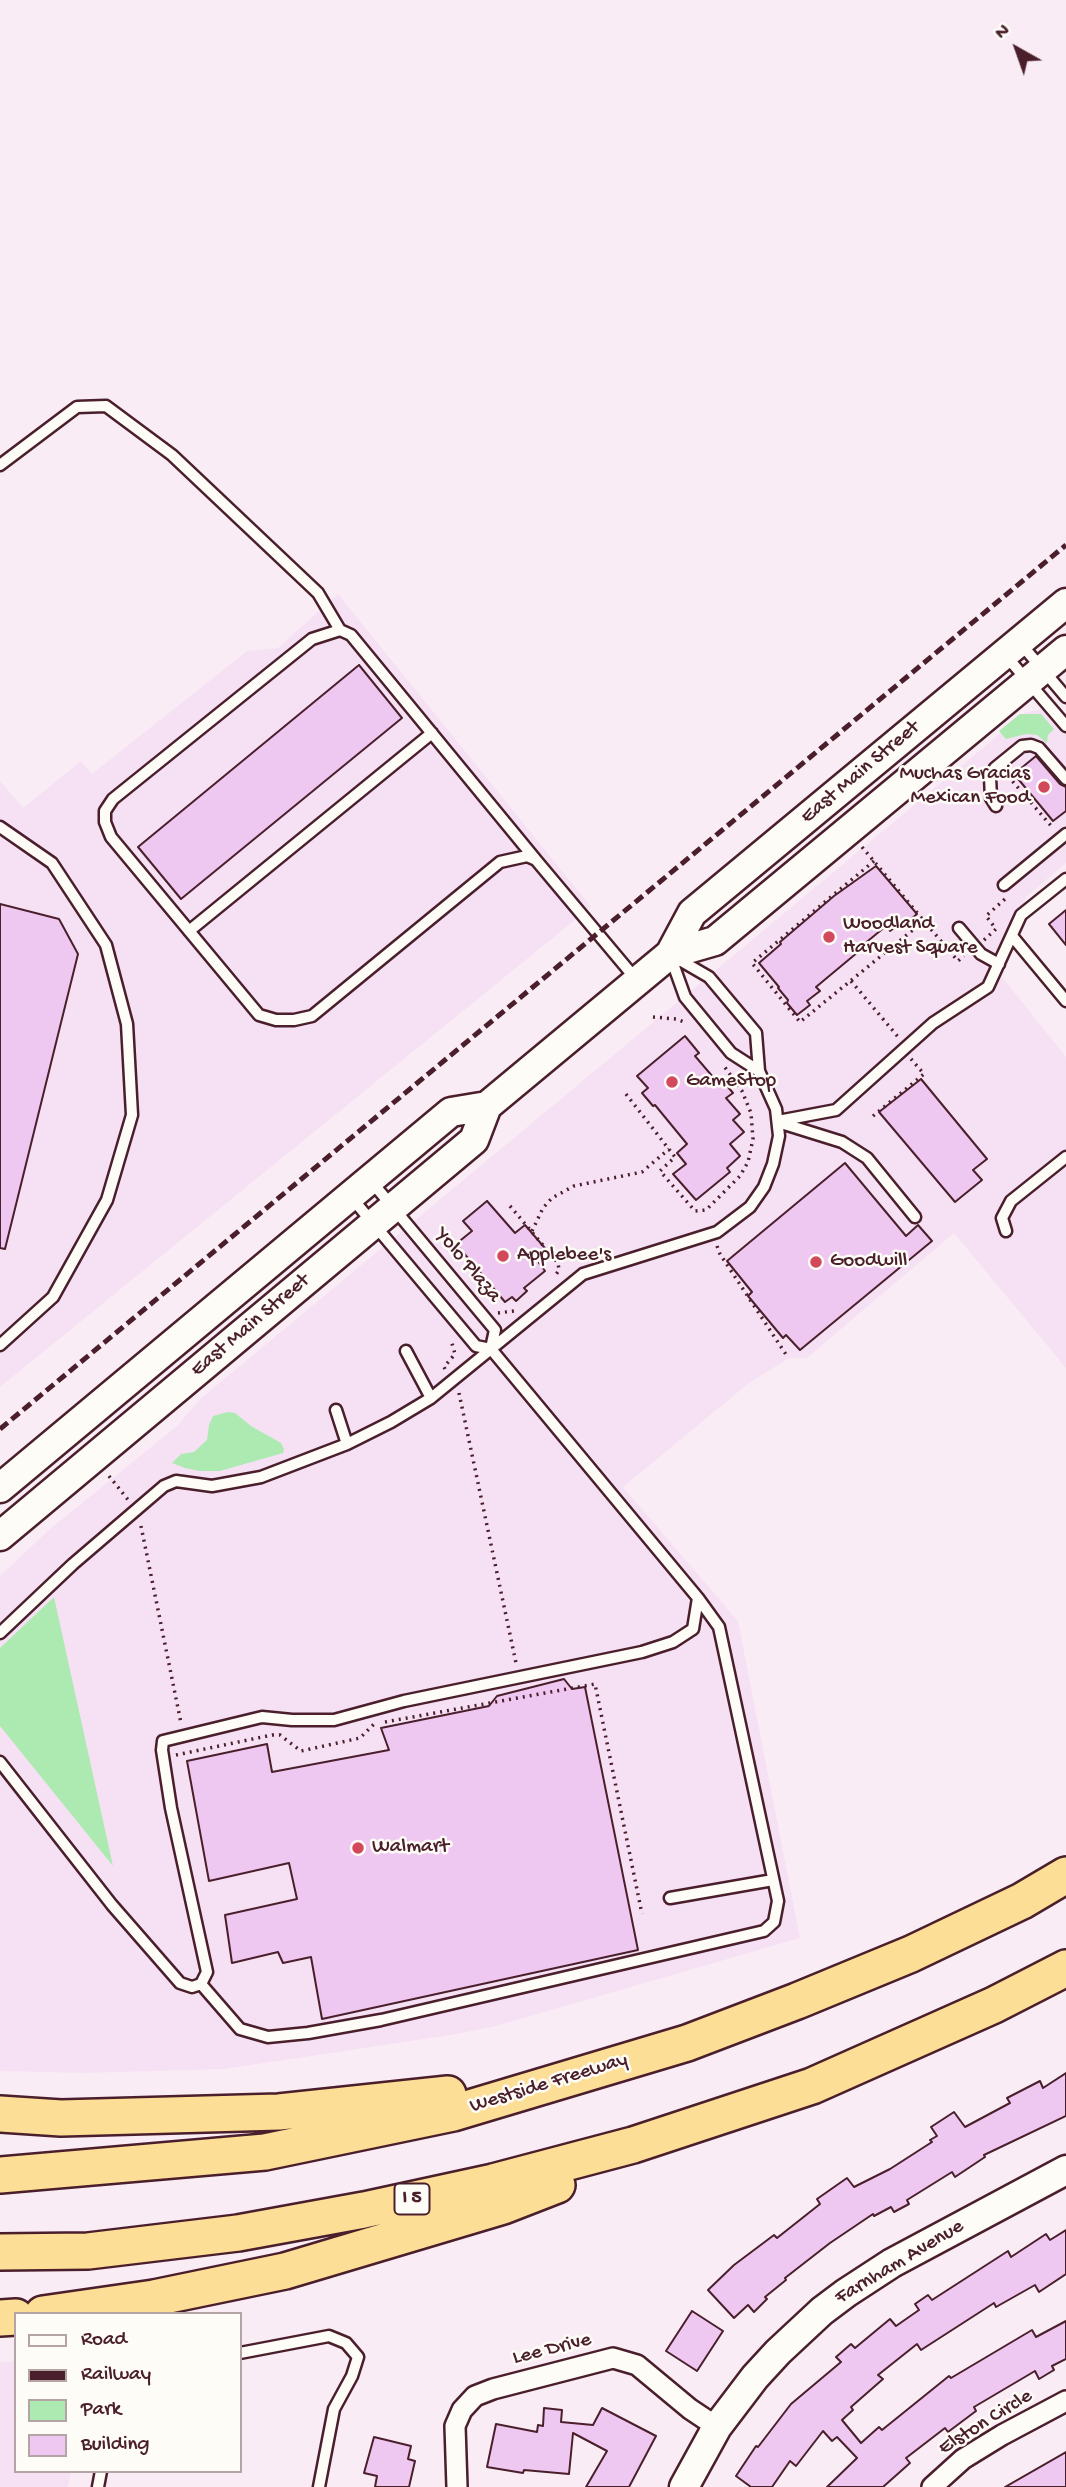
<!DOCTYPE html>
<html>
<head>
<meta charset="utf-8">
<style>
  body { margin:0 }
  #map { position:relative; width:1066px; height:2487px; overflow:hidden; background:#f9ecf5; font-family:"Gochi Hand",sans-serif }
  canvas { display:block }
  .legend { position:absolute; left:14px; top:2312px; width:228px; height:161px; box-sizing:border-box; background:#fdfcf7; border:2px solid #b5a4a5; margin:0; padding:9px 12px; list-style:none; font-size:21px; color:#4a1f2b }
  .legend li { display:flex; align-items:center; gap:14px; height:35px }
  .legend b { width:35px; border:2px solid #b5a4a5 }
  .north { position:absolute; left:982px; top:14px; width:70px; height:70px; -webkit-text-stroke:5px #fdfcf7; paint-order:stroke; rotate:320deg; font-size:19px; font-weight:700; line-height:28px; text-align:center; color:#4a1f2b }
  .north::after { content:''; display:block; margin:auto; width:24px; height:32px; background:#4a1f2b; clip-path:polygon(50% 0,100% 100%,50% 72%,0 100%) }
</style>
</head>
<body>
<div id="map">
<canvas width="1066" height="2487"></canvas>
<ul class="legend">
<li><b style="height:9px;background:#fdfcf7"></b>Road</li>
<li><b style="height:9px;background:#4a1f2b"></b>Railway</li>
<li><b style="height:19px;background:#adeab1"></b>Park</li>
<li><b style="height:19px;background:#efc8f1"></b>Building</li>
</ul>
<div class="north">N</div>
</div>
<script>
const ctx = document.querySelector('canvas').getContext('2d');
ctx.lineJoin = 'round';
function paint(path, color) {
  ctx.fillStyle = color;
  ctx.fill(path, 'evenodd');
}
function toPath(rows) {
  const path = new Path2D();
  for (const r of rows) {
    path.moveTo(r[0], r[1]);
    for (let i = 2; i < r.length; i += 2) path.lineTo(r[i], r[i + 1]);
  }
  return path;
}
function strokePath(path, color, width, dash) {
  ctx.strokeStyle = color;
  ctx.lineWidth = width;
  ctx.lineCap = dash ? 'butt' : 'round';
  ctx.setLineDash(dash || []);
  ctx.stroke(path);
}
function drawText(font, color, halo, rows, align = 'center') {
  ctx.font = font + ' "Gochi Hand",sans-serif';
  ctx.lineWidth = 5;
  ctx.setLineDash([]);
  ctx.textBaseline = 'middle';
  ctx.strokeStyle = halo;
  ctx.fillStyle = color;
  for (const [text, x, y, turn = 0] of rows) {
    ctx.save();
    ctx.translate(x, y);
    ctx.rotate((+turn || 0) * Math.PI / 180);
    ctx.textAlign = isNaN(turn) ? turn : align;
    if (halo) ctx.strokeText(text, 0, 0);
    ctx.fillText(text, 0, 0);
    ctx.restore();
  }
}
paint(toPath([
  [338,594,591,907,0,1387,0,781,23,808,81,761,92,774,247,651,278,648],
  [1045,709,1066,734,1066,863,1026,897,1002,977,1066,1057,1066,1368,954,1233,807,1358,789,1358,749,1383,623,1487,738,1621,800,1938,496,2026,451,2035,224,2069,85,2073,0,2071,0,1576,50,1529,177,1426,199,1400,1026,712],
  [16,2361,16,2471,71,2471,68,2487,0,2487,0,2362]
]), '#f6e1f4');
paint(toPath([
  [1020,714,1041,714,1054,729,1048,735,1047,743,1037,735,1026,734,1006,739,999,731],
  [228,1412,235,1413,251,1426,281,1443,284,1449,283,1453,220,1471,200,1471,185,1468,172,1463,181,1454,194,1452,207,1440,209,1425,213,1416],
  [54,1597,113,1866,0,1726,0,1648]
]), '#adeab1');
const building = toPath([
  [359,665,402,718,181,899,138,847,359,665],
  [1036,756,1060,784,1066,787,1066,811,1053,821,1014,774,1036,756],
  [876,866,917,914,906,923,903,921,890,931,886,926,863,945,864,947,816,987,820,991,807,1001,810,1005,797,1015,787,1003,788,1000,778,988,779,987,759,963,781,944,780,942,834,896,876,866],
  [0,904,59,919,78,954,5,1249,0,1248,0,904],
  [1066,910,1066,945,1049,924,1066,910],
  [685,1036,699,1053,695,1056,719,1084,723,1081,733,1093,726,1098,740,1114,733,1120,744,1132,730,1144,740,1156,727,1168,730,1172,696,1200,673,1174,686,1164,677,1153,687,1144,655,1105,653,1106,642,1093,648,1088,637,1076,685,1036],
  [921,1079,987,1159,973,1170,982,1180,955,1202,879,1112,921,1079],
  [845,1163,906,1236,918,1225,932,1241,800,1350,786,1335,783,1338,748,1296,752,1292,727,1261,845,1163],
  [487,1201,515,1233,525,1225,550,1254,539,1263,545,1271,524,1288,527,1291,516,1301,512,1297,505,1302,456,1244,472,1231,463,1221,487,1201],
  [564,1679,572,1689,585,1687,638,1950,322,2019,311,1957,283,1963,278,1952,232,1963,225,1915,297,1899,289,1863,209,1881,187,1761,267,1744,272,1772,389,1750,381,1728,489,1706,497,1696,564,1679],
  [1066,2073,1066,2116,984,2155,985,2157,955,2177,952,2172,907,2200,909,2204,894,2212,891,2207,874,2216,873,2214,830,2243,785,2278,786,2280,765,2297,767,2299,754,2312,748,2305,734,2318,708,2290,734,2265,774,2235,777,2238,820,2204,817,2199,847,2178,854,2187,890,2169,932,2142,930,2140,937,2136,931,2127,954,2112,965,2127,1010,2103,1007,2098,1040,2081,1043,2088,1066,2073],
  [1066,2230,1066,2274,1039,2292,1035,2285,996,2307,994,2303,921,2350,917,2344,878,2375,883,2379,851,2407,853,2410,842,2420,861,2443,879,2427,882,2430,949,2376,951,2378,1032,2330,1036,2337,1066,2321,1066,2359,1052,2366,1054,2370,1039,2379,1035,2371,974,2407,976,2411,948,2432,945,2428,906,2458,910,2463,883,2487,827,2487,857,2458,837,2437,832,2441,823,2431,796,2466,790,2461,772,2487,751,2487,736,2476,756,2446,758,2447,791,2404,841,2362,836,2357,851,2344,855,2348,890,2319,896,2326,919,2310,915,2304,928,2295,932,2300,1008,2251,1011,2257,1046,2234,1050,2240,1066,2230],
  [692,2311,723,2331,697,2371,666,2351,692,2311],
  [544,2408,562,2410,561,2422,593,2425,602,2408,656,2436,629,2487,586,2487,607,2451,573,2433,569,2474,524,2470,523,2473,487,2467,496,2424,537,2432,538,2425,543,2426,544,2408],
  [374,2437,411,2446,408,2459,415,2461,409,2487,375,2487,377,2476,364,2473,374,2437],
  [1066,2452,1066,2487,1005,2487,1066,2452]
]);
paint(building, '#efc8f1');
strokePath(building, '#4a1f2b', 2);
const lane = toPath([
  [0,465,77,407,106,406,172,455,318,593,340,630],
  [1021,644,1066,697],
  [1007,657,1066,726],
  [996,806,991,798,990,777,995,768,1022,746,1031,745,1039,748,1066,779],
  [0,827,52,863,106,945,127,1024,132,1115,107,1200,53,1297,0,1345],
  [536,860,351,635,340,630,312,639,113,799,105,811,105,822,111,837,259,1015,276,1020,294,1020,312,1016,500,862,527,856,536,860,635,978],
  [1004,885,1066,834],
  [959,928,981,954,999,964],
  [189,931,432,733],
  [1012,936,1066,1001],
  [671,958,685,997,731,1053,759,1071],
  [778,1121,836,1110,933,1023,988,987,1021,915,1066,879],
  [781,1123,842,1142,867,1158,915,1217],
  [371,1181,495,1330,491,1348],
  [351,1197,476,1346,491,1349],
  [1006,1231,1002,1218,1011,1201,1066,1157],
  [406,1351,431,1398],
  [336,1410,347,1444],
  [0,1633,73,1564,164,1486,176,1481,212,1486,261,1477,347,1444,391,1422,431,1398,583,1274,717,1232,750,1207,764,1187,773,1164,779,1136,776,1109,759,1071,756,1033,709,977,678,959],
  [0,1762,112,1905,180,1983,192,1987,201,1984,207,1972,171,1808,162,1750,163,1741,262,1717,292,1720,334,1720,404,1701,642,1652,673,1642,693,1629,698,1598],
  [670,1898,773,1880],
  [201,1984,240,2029,268,2037,308,2033,381,2020,764,1931,774,1922,778,1901,719,1627,698,1598,491,1349],
  [240,2353,329,2336,346,2343,358,2357,352,2376,334,2409,319,2487],
  [98,2487,101,2471]
]);
const street = toPath([
  [457,2487,455,2426,462,2410,475,2396,493,2389,613,2358,637,2365,690,2409,717,2427],
  [932,2487,963,2459,1002,2435,1066,2401]
]);
const secondary = toPath([
  [670,954,692,913,1066,603],
  [0,1488,451,1112,487,1106],
  [0,1536,474,1140,487,1106,670,954,715,941,1066,650],
  [684,2487,717,2427,755,2377,778,2352,822,2311,846,2293,892,2263,1066,2170]
]);
const highway = toPath([
  [0,2114,61,2118,279,2112,448,2094],
  [0,2175,265,2152,453,2113,687,2043,797,2001,911,1954,1022,1901,1066,1875],
  [0,2252,88,2251,238,2233,364,2210,493,2182,633,2145,812,2086,994,2005,1066,1968],
  [43,2314,154,2298,285,2271,503,2206,557,2185],
  [0,2318,16,2317]
]);
strokePath(lane, '#4a1f2b', 15);
strokePath(street, '#4a1f2b', 24);
strokePath(secondary, '#4a1f2b', 33);
strokePath(highway, '#4a1f2b', 40);
strokePath(toPath([
  [1008,776,1053,828],
  [862,847,924,921],
  [874,861,752,963,800,1022,924,921,958,961,964,956],
  [984,940,996,929,986,916,1005,899],
  [851,981,899,1038],
  [653,1017,676,1019,687,1023],
  [626,1094,675,1157,660,1171,695,1211,706,1210,740,1176,748,1162,753,1139,751,1113,742,1091,724,1066],
  [873,1116,924,1074,911,1059],
  [510,1206,558,1263,559,1270,555,1276],
  [532,1231,543,1208,552,1198,574,1186,642,1172,669,1149],
  [717,1246,720,1254,787,1356],
  [498,1313,514,1311],
  [445,1369,444,1367,455,1354,451,1340],
  [459,1393,516,1663],
  [109,1476,129,1501],
  [141,1526,181,1723],
  [385,1722,595,1684,642,1914],
  [176,1755,272,1735,280,1735,301,1751,360,1738,374,1724]
]), '#4a1f2b', 3.5, [2, 5]);
strokePath(lane, '#fdfcf7', 10);
strokePath(street, '#fdfcf7', 19);
strokePath(secondary, '#fdfcf7', 28);
strokePath(highway, '#fdde96', 35);
strokePath(toPath([
  [0,1429,1066,545]
]), '#4a1f2b', 5, [10, 5]);
for (const [x, y, r, color] of [
  [1044,787,7,"#d1495b"],
  [829,937,7,"#d1495b"],
  [672,1082,7,"#d1495b"],
  [503,1256,7,"#d1495b"],
  [816,1262,7,"#d1495b"],
  [358,1848,7,"#d1495b"]
]) {
  const dot = new Path2D();
  dot.arc(x, y, r, 0, 2 * Math.PI);
  ctx.fillStyle = color;
  ctx.fill(dot);
  strokePath(dot, '#fdfcf7', 2.5);
}
for (const [x, y, w] of [
  [412,2199,35]
]) {
  const box = new Path2D();
  box.roundRect(x - w / 2, y - 15.5, w, 31, 5);
  ctx.fillStyle = '#fdfcf7';
  ctx.fill(box);
  strokePath(box, '#4a1f2b', 2);
}
drawText('bold 19px', '#4a1f2b', null, [
  ["I 5",412,2199]
]);
drawText('21px', '#4a1f2b', '#fdfcf7', [
  ["East Main Street",861,773,-40],
  ["Yolo Plaza",467,1266,50],
  ["East Main Street",251,1326,-40],
  ["Westside Freeway",549,2084,-17],
  ["Farnham Avenue",900,2263,-31],
  ["Lee Drive",552,2350,-14],
  ["Elston Circle",986,2423,-32]
]);
drawText('21px', '#4a1f2b', '#fdfcf7', [
  ["Muchas Gracias",1030,775,"right"],
  ["Mexican Food",1030,799,"right"],
  ["Woodland",843,925],
  ["Harvest Square",843,949],
  ["GameStop",686,1082],
  ["Applebee's",517,1256],
  ["Goodwill",830,1262],
  ["Walmart",372,1848]
], 'left');
</script>
</body>
</html>
